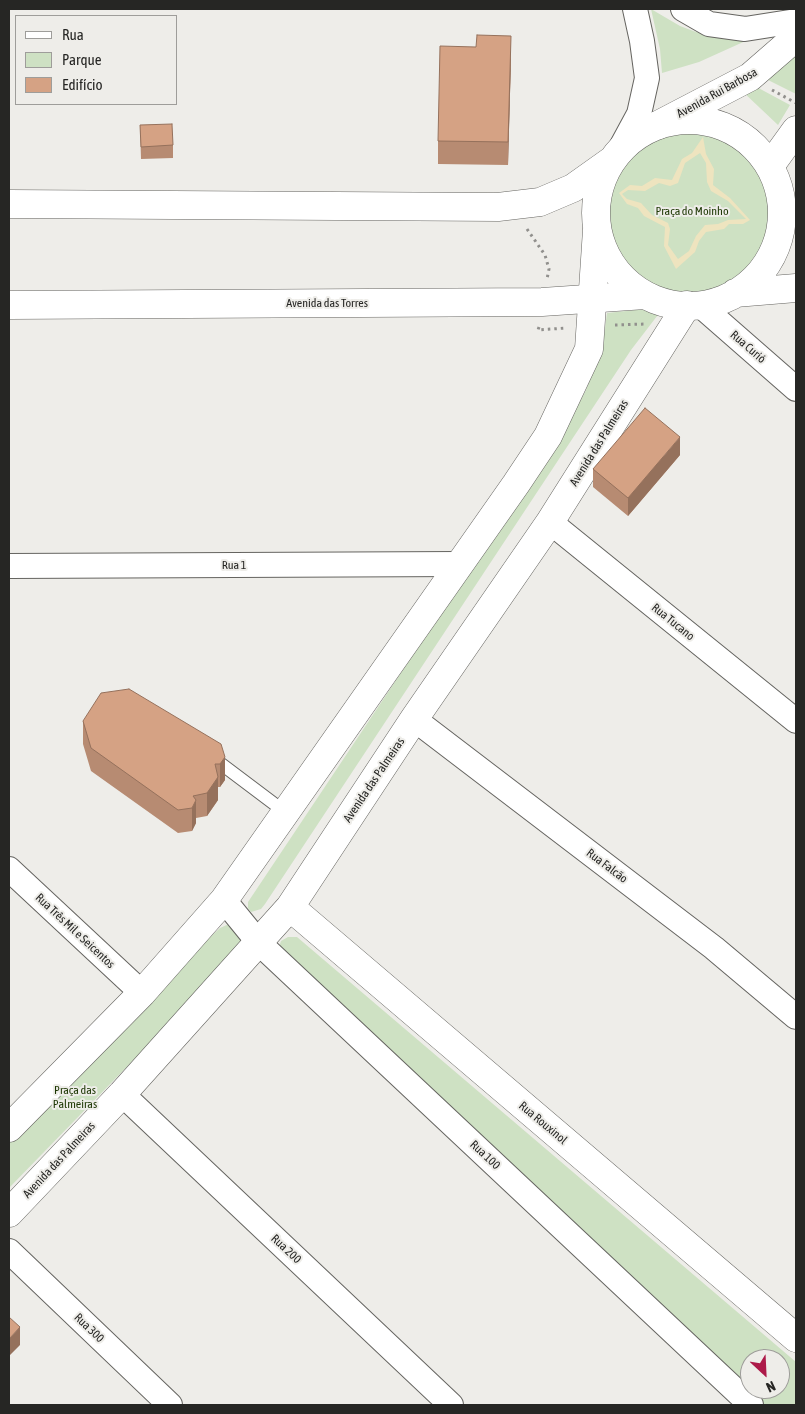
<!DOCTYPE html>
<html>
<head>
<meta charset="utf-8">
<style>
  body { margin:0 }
  #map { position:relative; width:805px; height:1414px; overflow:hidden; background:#eeede9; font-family:"Asap Condensed",sans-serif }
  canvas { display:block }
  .frame { position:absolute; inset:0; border:10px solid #262624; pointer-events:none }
  .legend { position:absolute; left:15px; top:15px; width:162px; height:90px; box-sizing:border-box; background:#eeede9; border:1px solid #9e9d9a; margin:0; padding:6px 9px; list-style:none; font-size:15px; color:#262624 }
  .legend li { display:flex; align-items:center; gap:10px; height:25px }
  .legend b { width:25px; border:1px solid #9e9d9a }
  .north { position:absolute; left:740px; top:1349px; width:50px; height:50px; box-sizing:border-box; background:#eeede9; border:1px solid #9e9d9a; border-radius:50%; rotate:155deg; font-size:14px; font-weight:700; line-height:20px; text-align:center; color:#262624 }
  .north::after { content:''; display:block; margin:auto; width:18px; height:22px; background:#ad1a49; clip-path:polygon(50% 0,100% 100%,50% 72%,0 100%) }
</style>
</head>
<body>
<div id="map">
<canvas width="805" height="1414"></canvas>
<div class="frame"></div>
<ul class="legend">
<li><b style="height:6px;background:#fff"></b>Rua</li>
<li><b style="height:14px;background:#cee1c3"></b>Parque</li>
<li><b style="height:14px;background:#d5a284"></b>Edifício</li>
</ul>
<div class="north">N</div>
</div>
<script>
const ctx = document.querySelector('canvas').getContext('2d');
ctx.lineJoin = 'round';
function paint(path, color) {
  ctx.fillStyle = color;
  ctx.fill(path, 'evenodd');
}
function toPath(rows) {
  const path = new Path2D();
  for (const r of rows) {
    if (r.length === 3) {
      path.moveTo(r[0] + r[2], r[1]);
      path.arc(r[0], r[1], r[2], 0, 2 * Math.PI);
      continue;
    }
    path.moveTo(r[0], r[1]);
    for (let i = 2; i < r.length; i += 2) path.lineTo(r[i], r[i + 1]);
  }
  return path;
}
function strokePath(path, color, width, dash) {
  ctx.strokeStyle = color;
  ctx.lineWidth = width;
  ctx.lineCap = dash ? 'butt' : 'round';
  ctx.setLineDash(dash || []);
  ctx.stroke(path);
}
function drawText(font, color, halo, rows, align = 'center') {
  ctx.font = font + ' "Asap Condensed",sans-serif';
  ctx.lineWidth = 4;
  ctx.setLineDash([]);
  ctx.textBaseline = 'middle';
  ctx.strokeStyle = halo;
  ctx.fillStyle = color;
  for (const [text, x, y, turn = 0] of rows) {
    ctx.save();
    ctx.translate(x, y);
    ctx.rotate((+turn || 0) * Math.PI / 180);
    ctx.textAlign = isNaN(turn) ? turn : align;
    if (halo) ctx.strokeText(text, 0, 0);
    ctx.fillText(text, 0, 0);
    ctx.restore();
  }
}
paint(toPath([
  [651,9,680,26,696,32,731,37,761,34,699,62,662,73,660,49],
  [796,52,796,94,760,76],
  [751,84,790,105,778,125,742,91],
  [691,211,82],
  [664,307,631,350,265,904,261,909,251,912,248,908,248,902,571,418,586,390,594,368,604,335,607,313],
  [229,924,247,939,220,971,9,1188,9,1141,205,942,220,928],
  [288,937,297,937,796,1362,796,1405,763,1405,282,952,279,947,281,941],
  [750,1359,780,1359,780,1389,750,1389]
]), '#cee1c3');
paint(toPath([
  [703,137,706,154,714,169,713,185,730,198,750,220,743,224,729,224,724,229,706,232,699,241,695,252,676,269,664,246,665,227,644,216,638,208,627,204,619,193,630,185,642,186,655,178,672,180,682,159,692,153],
  [700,153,706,163,707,182,711,191,728,201,746,219,728,220,718,224,705,225,696,236,689,251,678,259,668,245,670,229,668,223,652,215,641,203,627,199,622,194,628,190,645,191,659,183,670,186,678,183,685,163]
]), '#eee4bf');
const lane = toPath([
  [212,757,285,812]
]);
const street = toPath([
  [683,9,709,24,745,29,796,21],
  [619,151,639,114,647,78,642,41,635,9],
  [700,305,796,389],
  [550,522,796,721],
  [9,566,460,564],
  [414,719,714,948,796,1017],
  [9,869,142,993],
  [224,900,259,943,751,1405],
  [122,1094,451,1405],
  [9,1251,170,1405]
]);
const secondary = toPath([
  [658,125,750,77,796,37],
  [770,166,796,130],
  [290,907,796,1338],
  [9,1128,142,993,224,900,516,484,548,436,589,349,597,230],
  [9,1213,122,1094,290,907,414,719,550,522,687,305]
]);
const primary = toPath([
  [689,213,93],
  [9,204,498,207,540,202,573,188,611,161],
  [735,293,796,288],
  [9,305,542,302,645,295]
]);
strokePath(lane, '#656460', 14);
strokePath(street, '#656460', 26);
strokePath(secondary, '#656460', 29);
strokePath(primary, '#656460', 29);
strokePath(toPath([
  [772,90,796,103],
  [527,229,545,255,549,269,547,279],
  [615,325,646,324],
  [539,327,538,330,566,328]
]), '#91908d', 3, [2.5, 4]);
strokePath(lane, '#fff', 12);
strokePath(street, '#fff', 24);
strokePath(secondary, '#fff', 28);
strokePath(primary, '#fff', 28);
paint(toPath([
  [511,58,508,165,438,164,438,141],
  [140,125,173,145,173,158,141,159],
  [680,455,628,516,593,487,593,469],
  [83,721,225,757,225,780,220,787,218,787,218,800,207,816,196,818,196,823,192,831,178,833,91,771,83,744]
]), '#b78b72');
paint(toPath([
  [511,36,511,58,508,165,508,142],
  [680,437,680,455,628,516,628,498],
  [225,757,225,780,220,787,220,764],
  [218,777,218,800,207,816,207,793],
  [196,800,196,823,192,831,192,808],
  [20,1327,20,1345,9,1356,9,1339]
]), '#95715c');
const building = toPath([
  [477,35,511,36,508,142,438,141,440,46,476,47,477,35],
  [172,124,173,145,141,147,140,125,172,124],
  [645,408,680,437,628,498,593,469,645,408],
  [129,689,221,744,225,757,220,764,215,764,218,777,207,793,193,796,196,800,192,808,178,810,91,748,83,721,101,693,129,689],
  [9,1317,20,1327,9,1339,9,1317]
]);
paint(building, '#d5a284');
strokePath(building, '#95715c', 1);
drawText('12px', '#262624', '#eeede9', [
  ["Avenida Rui Barbosa",717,93,-29],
  ["Avenida das Torres",327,303],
  ["Rua Curió",748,347,41],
  ["Avenida das Palmeiras",599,443,-58],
  ["Rua 1",234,565],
  ["Rua Tucano",673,622,39],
  ["Avenida das Palmeiras",374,780,-56],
  ["Rua Falcão",607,866,37],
  ["Rua Três Mil e Seicentos",75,931,43],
  ["Rua Rouxinol",543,1123,40],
  ["Rua 100",485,1155,43],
  ["Avenida das Palmeiras",59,1160,-47],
  ["Rua 200",286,1249,43],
  ["Rua 300",89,1328,44]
]);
drawText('12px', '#1d3703', '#eeede9', [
  ["Praça do Moinho",692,211],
  ["Praça das",75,1090],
  ["Palmeiras",75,1104]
]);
</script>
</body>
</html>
